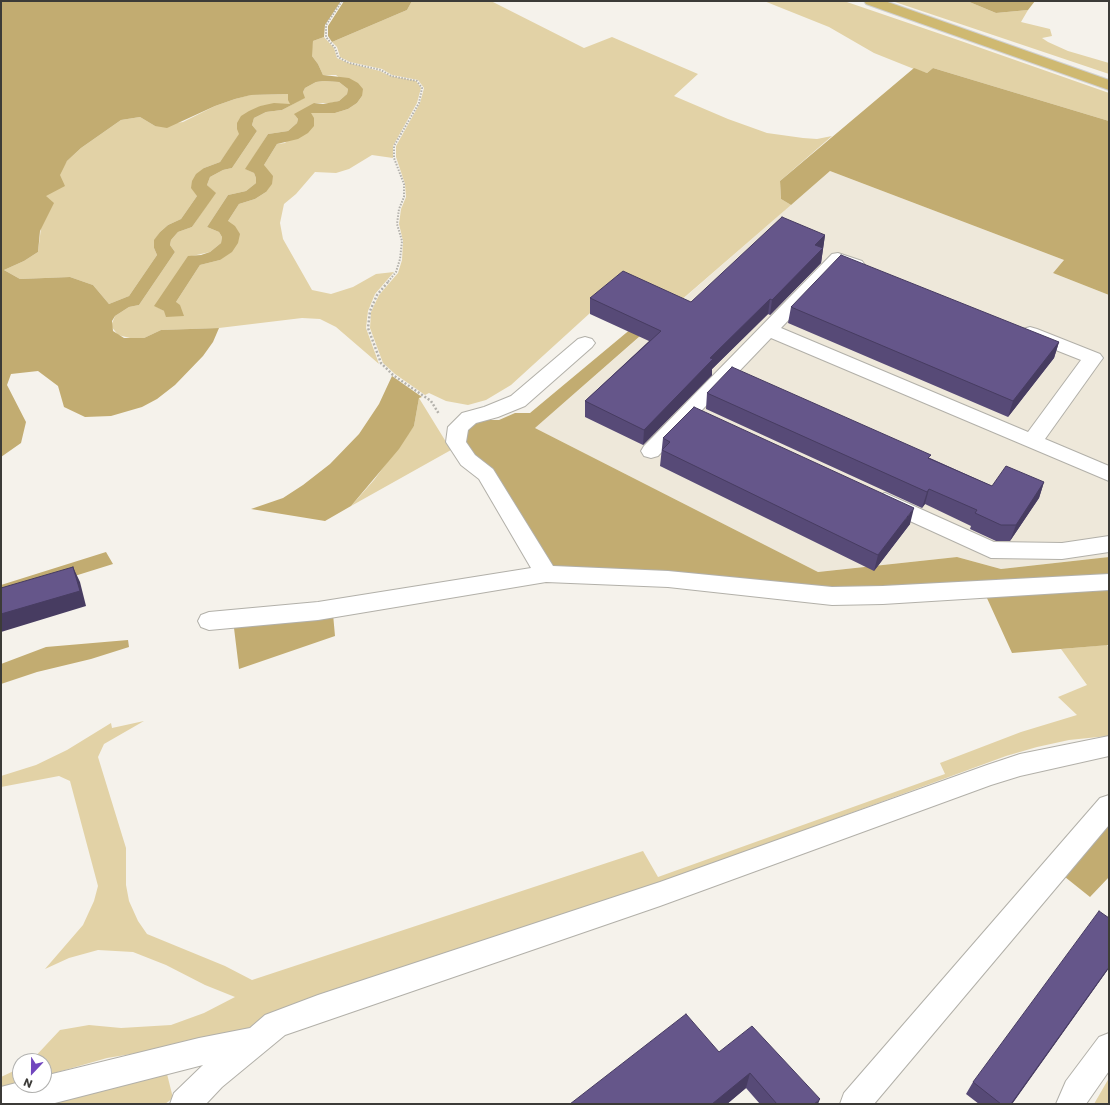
<!DOCTYPE html>
<html>
<head>
<meta charset="utf-8">
<style>
  body { margin:0 }
  #map { position:relative; width:1110px; height:1105px; overflow:hidden; background:#f5f2eb; font-family:Poppins,sans-serif }
  canvas { display:block }
  .frame { position:absolute; inset:0; border:2px solid #3c3b38; pointer-events:none }
  .north { position:absolute; left:12px; top:1053px; width:40px; height:40px; box-sizing:border-box; background:#fff; border:1px solid #b1b1af; border-radius:50%; rotate:202deg; font-size:11px; font-weight:700; line-height:16px; text-align:center; color:#3c3b38 }
  .north::after { content:''; display:block; margin:auto; width:14px; height:18px; background:#7146be; clip-path:polygon(50% 0,100% 100%,50% 72%,0 100%) }
</style>
</head>
<body>
<div id="map">
<canvas width="1110" height="1105"></canvas>
<div class="frame"></div>
<div class="north">N</div>
</div>
<script>
const ctx = document.querySelector('canvas').getContext('2d');
ctx.lineJoin = 'round';
function paint(path, color) {
  ctx.fillStyle = color;
  ctx.fill(path, 'evenodd');
}
function toPath(rows) {
  const path = new Path2D();
  for (const r of rows) {
    path.moveTo(r[0], r[1]);
    for (let i = 2; i < r.length; i += 2) path.lineTo(r[i], r[i + 1]);
  }
  return path;
}
function strokePath(path, color, width, dash) {
  ctx.strokeStyle = color;
  ctx.lineWidth = width;
  ctx.lineCap = dash ? 'butt' : 'round';
  ctx.setLineDash(dash || []);
  ctx.stroke(path);
}
paint(toPath([
  [830,171,1064,260,1053,273,1109,295,1109,557,1001,569,957,557,818,572,535,428]
]), '#eee8da');
paint(toPath([
  [412,1,491,1,584,48,612,37,698,74,674,96,728,119,767,133,803,138,817,139,832,136,780,181,781,199,791,205,672,308,623,283,511,385,486,400,468,405,446,401,429,393,425,395,395,374,383,363,370,328,371,312,379,295,398,273,402,260,403,241,399,224,401,209,406,197,405,184,396,157,396,146,420,103,424,88,418,80,392,75,382,69,350,62,340,57,337,47,332,42,407,10],
  [764,1,844,1,961,41,1109,93,1109,121,933,68,927,73,914,69,874,53,829,27],
  [892,1,967,1,996,13,1028,10,1021,22,1050,29,1052,36,1042,38,1048,42,1068,51,1109,63,1109,74],
  [324,37,334,48,337,58,348,63,380,71,390,76,416,81,421,88,417,103,393,146,393,158,372,155,349,169,336,173,315,172,296,194,284,204,280,223,283,239,312,290,331,294,353,287,376,274,394,272,375,294,368,311,366,328,379,364,336,327,320,319,302,318,219,328,161,330,144,338,134,339,118,335,111,326,115,316,129,307,139,305,175,252,170,245,171,240,178,232,192,227,215,193,207,185,210,177,223,170,232,168,257,131,252,125,254,118,266,112,282,110,304,98,303,92,305,88,316,82,324,81,339,82,348,89,347,94,339,101,331,103,315,103,295,115,298,119,297,123,288,131,268,134,246,169,254,173,256,178,256,183,246,191,228,195,207,227,219,232,222,237,221,243,210,252,192,256,155,306,164,311,176,302,200,265,220,260,228,221,239,204,255,199,266,192,264,165,277,144,285,143,311,113,335,113,348,109,357,103,362,96,336,75,323,75,318,64,312,56,312,47,313,41],
  [288,94,291,104,260,106,220,162,204,168,197,196,181,219,168,225,160,232,155,240,154,248,157,255,129,296,109,304,93,285,70,277,20,279,4,270,24,261,38,252,45,196,67,161,81,148,121,120,140,117,155,126,183,122,215,106,235,99,250,95],
  [419,398,451,450,351,506,374,480,414,426],
  [1107,645,1109,648,1108,736,1069,740,1037,747,1006,756,573,915,265,1018,235,1037,107,1058,44,1076,44,1061,31,1061,60,1030,89,1025,121,1028,171,1025,204,1013,235,997,205,985,166,965,133,952,98,950,69,958,45,969,83,925,94,901,98,886,70,781,59,776,1,787,1,776,36,765,67,750,111,723,112,728,144,721,104,744,98,757,126,848,126,885,129,901,138,921,147,934,225,966,252,980,643,851,658,877,945,774,940,763,1021,732,1077,715,1058,697,1087,685,1061,649],
  [20,1068,20,1083,1,1089,1,1077],
  [166,1070,173,1098,165,1104,30,1104],
  [1109,1078,1109,1104,1094,1104]
]), '#e2d2a6');
paint(toPath([
  [1,1,341,1,325,25,324,37,313,41,312,56,318,64,323,75,349,78,358,83,363,89,362,96,357,103,348,109,335,113,311,113,314,118,314,126,308,133,298,139,277,144,264,165,273,176,272,184,266,192,255,199,239,204,228,221,235,226,240,234,238,243,232,252,220,260,200,265,176,302,180,305,184,316,166,317,164,311,154,306,188,256,201,255,210,252,221,243,222,237,219,232,207,227,228,195,246,191,256,183,256,178,254,173,245,169,268,134,288,131,297,123,298,119,294,114,314,103,323,104,339,101,347,94,348,89,339,82,324,81,316,82,305,88,303,92,305,98,282,110,266,112,254,118,252,125,257,131,232,168,223,170,210,177,207,185,216,193,192,227,178,232,171,240,170,245,175,252,139,305,129,307,115,316,112,321,113,331,124,338,144,338,161,330,219,328,213,342,203,356,175,385,157,399,142,407,111,416,85,417,64,407,58,386,38,371,11,374,7,385,26,422,21,443,1,457],
  [288,94,288,100,290,104,274,103,260,106,249,111,241,116,237,123,237,129,239,134,220,162,204,168,196,174,192,181,191,188,197,196,181,219,168,225,160,232,154,240,154,248,157,255,129,296,109,304,93,285,70,277,20,279,4,270,24,261,38,252,40,231,54,203,46,196,65,186,60,175,67,161,81,148,121,120,140,117,155,126,167,128,215,106,235,99,251,95],
  [344,1,412,1,407,10,332,42,328,36,328,26],
  [967,1,1035,1,1028,10,996,13],
  [914,68,927,73,933,68,1109,121,1109,295,1053,273,1064,260,830,171,791,205,781,199,780,181],
  [662,303,672,308,535,428,818,572,957,557,1001,569,1109,557,1109,576,846,589,557,569,548,564,463,439,464,429,482,420,499,420,515,413,530,413],
  [392,376,422,397,419,398,414,426,399,449,351,506,325,521,251,509,283,498,303,485,330,464,359,434,379,404],
  [106,552,113,564,1,599,1,585],
  [1109,589,1109,645,1012,653,986,596],
  [333,614,335,636,239,669,234,628],
  [128,640,129,647,91,659,37,672,1,684,1,664,46,647],
  [1109,823,1109,877,1090,897,1060,873]
]), '#c2ac71');
const minor = toPath([
  [838,253,862,261,865,265,862,269,856,270,841,265,781,328,1028,432,1081,360,1023,337,1021,333,1023,329,1030,327,1037,329,1100,354,1103,358,1100,362,1045,439,1109,466,1109,481,771,338,658,456,651,458,644,456,641,451,644,446,832,254,838,253],
  [585,337,592,339,595,343,592,347,525,406,498,417,476,423,468,430,466,442,475,455,493,469,553,566,668,571,832,587,883,586,1109,574,1109,590,883,604,832,605,668,587,546,582,318,620,209,630,201,627,198,621,201,615,209,612,318,602,531,568,479,479,461,465,446,442,448,427,462,413,484,407,511,396,578,339,585,337],
  [885,493,994,542,1062,543,1109,536,1109,552,1062,559,991,558,877,506,874,501,877,496,885,493],
  [1109,736,1109,756,1020,776,991,785,660,906,285,1035,222,1087,206,1104,170,1104,174,1093,203,1065,51,1104,1,1104,1,1087,20,1082,20,1085,44,1085,44,1076,199,1038,250,1028,265,1015,318,995,660,882,987,765,1020,754,1109,736],
  [1109,795,1109,825,874,1104,840,1104,844,1093,1100,798,1109,795],
  [1109,1033,1109,1071,1086,1104,1056,1104,1066,1081,1099,1037,1109,1033]
]);
const major = toPath([
  [864,1,885,1,1109,80,1109,90,866,4,864,1]
]);
strokePath(minor, '#b2b0a9', 2);
strokePath(major, '#d0d0cf', 2);
strokePath(toPath([
  [342,1,326,25,326,37,335,48,338,57,349,63,381,70,391,76,417,81,422,88,419,103,394,146,394,158,404,184,404,197,399,209,397,224,402,241,400,259,396,272,387,283]
]), '#b3b1ab', 2, [1.5, 1.5]);
strokePath(toPath([
  [388,282,377,295,370,311,368,328,381,363,393,375,431,401,439,414]
]), '#b3b1ab', 2.5, [2, 2]);
paint(minor, '#fff');
paint(major, '#cfb971');
paint(toPath([
  [825,235,821,263,770,315,768,314,712,369,712,375,643,445,585,417,585,401,649,341,590,314,590,298,691,302],
  [791,307,1059,342,1054,358,1008,417,788,323],
  [707,393,930,458,992,486,1044,482,1039,498,1010,541,996,541,970,529,971,526,925,504,922,508,706,409],
  [663,438,910,524,874,571,660,466],
  [1109,968,1012,1104,979,1104,966,1094,973,1082],
  [719,1052,818,1104,760,1104,746,1088,727,1104,570,1104]
]), '#574a77');
paint(toPath([
  [825,235,821,263,770,315,772,300,815,245],
  [770,299,768,314,712,369,712,375,643,445,644,430,710,358],
  [1059,342,1054,358,1008,417,1013,401],
  [1044,482,1039,498,1010,541,1016,525],
  [929,489,925,504,922,508,927,492],
  [914,508,910,524,874,571,878,555],
  [73,567,80,582,86,606,1,632,1,614],
  [1109,967,1109,968,1012,1104,1011,1104],
  [750,1073,746,1088,727,1104,712,1104],
  [820,1099,818,1104,814,1104]
]), '#473c61');
const building = toPath([
  [782,217,825,235,815,245,823,248,772,300,770,299,710,358,713,359,644,430,585,401,661,331,590,298,623,271,691,302,782,217],
  [841,255,1059,342,1013,401,791,307,841,255],
  [732,367,931,455,928,458,992,486,1006,466,1044,482,1016,525,1001,525,975,513,977,510,929,489,927,492,707,393,732,367],
  [694,407,914,508,878,555,662,450,670,442,663,438,694,407],
  [73,567,80,591,1,614,1,588,73,567],
  [1099,911,1109,918,1109,967,1011,1104,1001,1104,973,1082,1099,911],
  [686,1014,719,1052,752,1026,820,1099,814,1104,777,1104,750,1073,712,1104,570,1104,686,1014]
]);
paint(building, '#65568a');
strokePath(building, '#473c61', 1);
</script>
</body>
</html>
